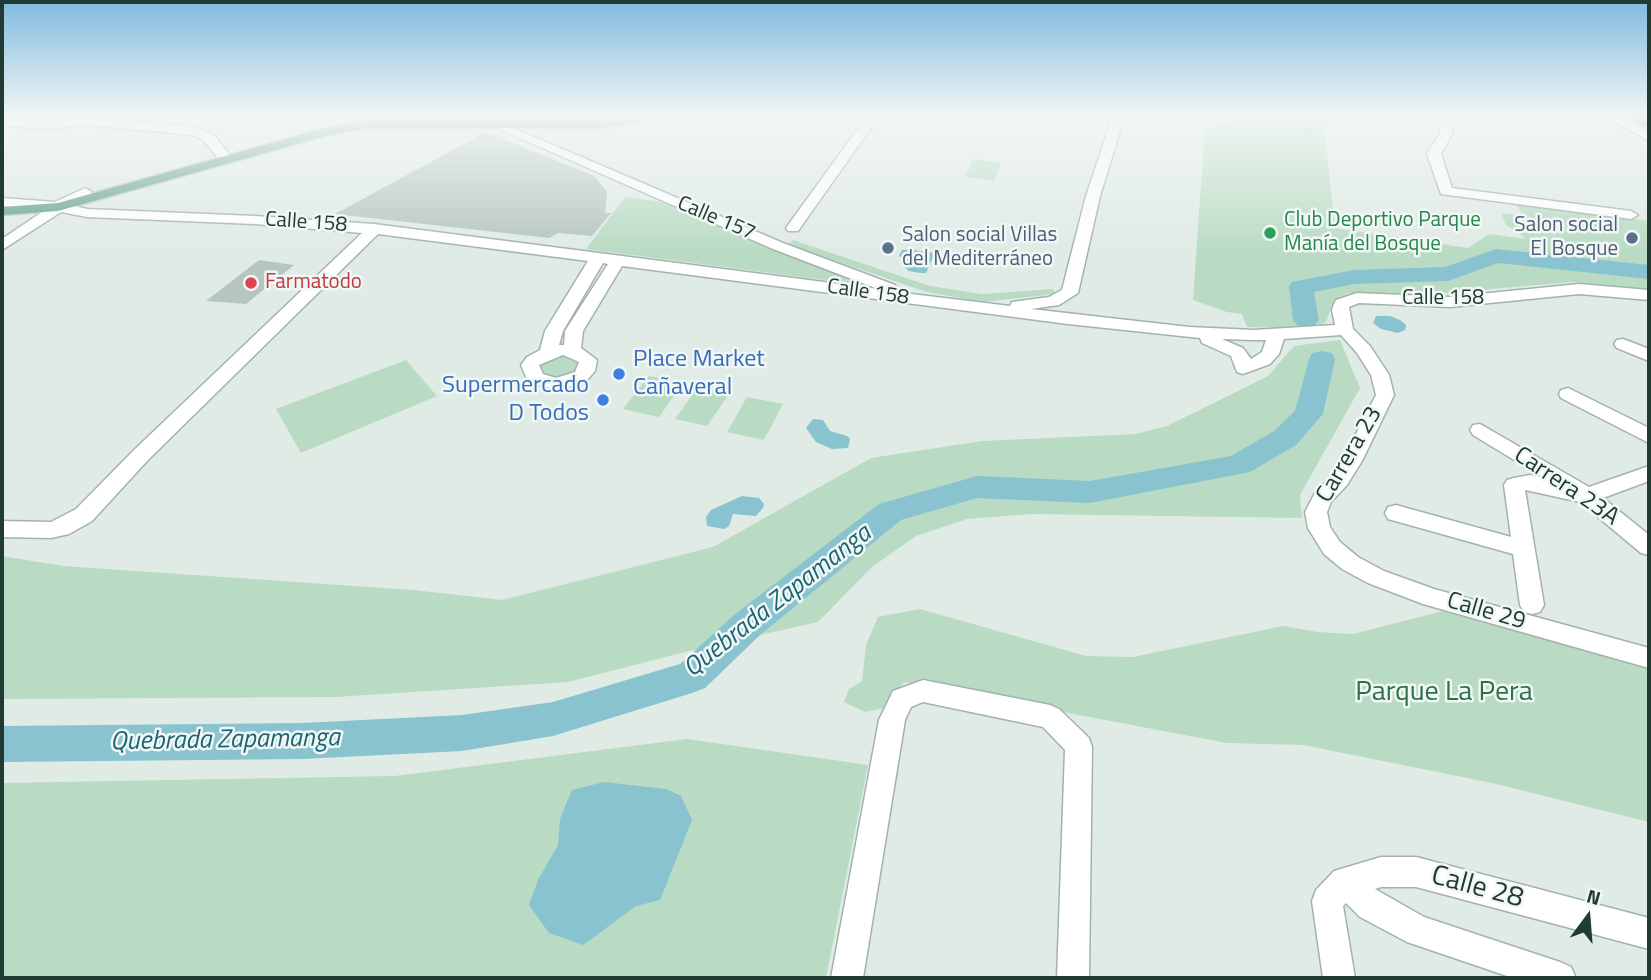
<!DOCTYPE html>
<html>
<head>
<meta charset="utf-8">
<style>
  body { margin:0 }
  #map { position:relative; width:1651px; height:980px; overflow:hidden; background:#e0ebe6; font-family:"Titillium Web",sans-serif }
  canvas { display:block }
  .frame { position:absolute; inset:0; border:4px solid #213a34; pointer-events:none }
  .north { position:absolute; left:1553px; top:882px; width:70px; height:70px; -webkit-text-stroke:5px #f0f7f4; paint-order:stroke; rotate:16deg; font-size:19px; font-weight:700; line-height:28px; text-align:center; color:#213a34 }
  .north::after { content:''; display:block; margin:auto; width:24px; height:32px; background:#213a34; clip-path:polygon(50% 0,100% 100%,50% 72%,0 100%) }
</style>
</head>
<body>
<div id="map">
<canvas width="1651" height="980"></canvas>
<div class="frame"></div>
<div class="north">N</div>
</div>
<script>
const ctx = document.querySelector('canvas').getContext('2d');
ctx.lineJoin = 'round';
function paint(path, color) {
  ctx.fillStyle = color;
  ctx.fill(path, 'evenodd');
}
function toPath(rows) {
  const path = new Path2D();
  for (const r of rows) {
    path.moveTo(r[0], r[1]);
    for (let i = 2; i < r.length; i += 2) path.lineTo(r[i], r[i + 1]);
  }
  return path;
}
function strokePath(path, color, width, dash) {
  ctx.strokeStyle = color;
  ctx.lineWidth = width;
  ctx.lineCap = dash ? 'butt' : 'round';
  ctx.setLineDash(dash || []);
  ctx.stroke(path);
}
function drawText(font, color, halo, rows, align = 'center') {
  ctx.font = font + ' "Titillium Web",sans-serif';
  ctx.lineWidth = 5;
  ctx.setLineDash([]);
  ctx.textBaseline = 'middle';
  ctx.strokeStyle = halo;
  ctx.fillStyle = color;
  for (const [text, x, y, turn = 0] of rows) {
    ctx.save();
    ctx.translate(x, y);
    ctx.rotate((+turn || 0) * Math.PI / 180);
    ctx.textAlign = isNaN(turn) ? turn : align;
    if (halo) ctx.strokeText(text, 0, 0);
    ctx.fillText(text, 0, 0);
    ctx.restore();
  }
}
paint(toPath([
  [1256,115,1339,115,1340,124,1324,123,1335,228,1468,248,1489,234,1527,239,1506,225,1501,213,1522,215,1516,203,1649,221,1649,289,1572,282,1423,295,1350,293,1339,297,1333,303,1326,322,1322,324,1286,328,1247,327,1242,314,1227,312,1193,300,1205,128],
  [973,159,1001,163,994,181,965,177],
  [625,197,663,202,863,285,586,249],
  [793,240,930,286,982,294,1053,289,1056,294,983,302,927,292,788,245],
  [1340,340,1360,388,1300,495,1302,518,1032,514,967,519,916,536,872,567,818,622,689,651,568,682,336,697,2,699,2,556,63,566,413,590,502,600,713,547,871,458,982,441,1136,434,1167,426,1268,376,1294,346],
  [549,355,580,355,582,373,545,381,538,363],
  [406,360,437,396,301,453,276,409],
  [649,376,683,383,659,417,623,409],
  [698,387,729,394,707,426,675,419],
  [747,397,783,404,764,440,727,432],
  [920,609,1086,656,1133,657,1283,626,1317,632,1353,634,1443,611,1649,665,1649,822,1492,783,1303,745,1227,743,904,682,884,708,865,712,844,702,849,689,862,681,866,645,878,617],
  [687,739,868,765,826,978,2,978,2,783,395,776]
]), '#b9dbc3');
paint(toPath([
  [902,250,913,250,935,253,926,273,920,273,909,271,902,265,906,260,899,256],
  [1376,316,1390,316,1400,320,1406,325,1405,330,1398,333,1381,329,1373,323],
  [813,419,823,420,830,431,847,436,850,439,848,448,832,449,816,442,806,428],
  [742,496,759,498,764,504,763,508,756,516,733,514,729,526,724,529,707,526,706,517,711,510],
  [604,782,666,789,681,796,692,820,660,900,636,906,583,945,549,933,529,905,538,880,558,845,560,819,572,790]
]), '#88c3cf');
paint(toPath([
  [1496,249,1649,265,1649,279,1498,263,1448,281,1354,284,1314,292,1319,320,1315,325,1306,328,1297,325,1293,320,1289,287,1292,282,1354,270,1445,267,1496,249],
  [1322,351,1332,353,1335,359,1323,414,1296,445,1250,472,1090,503,977,498,901,520,760,635,705,688,692,693,553,736,462,751,302,759,2,762,2,726,302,723,462,715,553,702,680,664,734,615,879,504,977,476,1090,481,1231,456,1274,431,1295,411,1309,359,1312,353,1322,351]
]), '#88c3cf');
paint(toPath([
  [1306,119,1313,121,1319,138,1293,135,1292,120],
  [486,132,594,176,607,192,605,213,611,213,592,236,558,233,549,238,335,214],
  [259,260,294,265,246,304,206,301]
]), '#b5c5bf');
const minor = toPath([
  [467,115,483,115,783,243,895,285,897,288,895,292,1010,306,1012,302,1049,297,1062,290,1086,196,1113,115,1125,115,1100,196,1078,293,1059,305,1031,309,1189,327,1254,330,1335,325,1332,310,1334,304,1336,300,1357,293,1450,297,1579,284,1649,290,1649,300,1579,294,1450,307,1359,303,1349,307,1353,329,1370,346,1389,375,1394,395,1362,461,1347,485,1331,502,1327,512,1330,527,1340,542,1358,557,1384,571,1434,589,1649,648,1649,668,1423,604,1368,583,1342,569,1324,554,1308,528,1305,512,1315,493,1333,475,1343,459,1376,395,1371,375,1357,353,1341,335,1284,339,1279,354,1270,364,1243,374,1237,372,1231,356,1202,343,1200,338,1068,324,622,266,583,331,581,348,597,360,595,371,587,380,557,390,528,382,521,365,527,357,540,350,545,331,588,261,378,234,148,460,92,521,69,534,51,538,2,537,2,521,51,522,76,509,134,450,362,233,255,224,87,217,61,212,2,250,2,239,45,210,2,206,2,198,55,202,85,188,92,192,90,195,70,205,87,209,255,216,374,224,878,289,773,249,467,115],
  [603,263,608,264,565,331,564,345,559,345,563,331,603,263],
  [1222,339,1254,340,1266,340,1262,352,1251,359,1243,348,1222,339],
  [563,355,579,362,575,372,556,378,543,374,539,365,563,355],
  [868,115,880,115,798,231,788,231,786,228,868,115],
  [1434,115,1446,115,1453,132,1441,154,1452,188,1631,211,1638,215,1631,219,1441,194,1427,154,1441,132,1434,115],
  [1603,115,1618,115,1649,132,1649,141,1603,115],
  [2,117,43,121,86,117,197,127,215,136,229,154,227,157,217,157,205,142,194,135,86,125,43,129,2,125,2,117],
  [1623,339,1649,349,1649,361,1617,348,1614,344,1617,340,1623,339],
  [1568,388,1649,428,1649,443,1561,398,1559,394,1561,390,1568,388],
  [1480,424,1589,487,1649,466,1649,481,1603,498,1649,535,1649,555,1641,553,1580,502,1525,490,1544,605,1540,612,1532,614,1524,612,1520,605,1513,554,1388,519,1385,513,1388,507,1396,505,1511,537,1504,485,1507,480,1514,478,1530,475,1542,477,1473,435,1470,430,1473,425,1480,424],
  [923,680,1050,705,1059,709,1089,738,1092,747,1089,978,1057,978,1065,750,1043,727,923,702,911,707,905,720,863,978,831,978,879,720,893,691,923,680],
  [1381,857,1416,857,1649,918,1649,949,1416,887,1381,887,1375,889,1424,917,1560,962,1571,967,1576,978,1513,978,1407,942,1360,917,1346,903,1343,906,1355,978,1323,978,1312,901,1316,890,1334,871,1381,857]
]);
const major = toPath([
  [637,115,663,115,657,119,603,128,365,128,325,136,58,211,2,215,2,207,58,203,318,130,365,120,603,120,637,115]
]);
const highway = toPath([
  [1621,115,1636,115,1649,120,1649,129,1621,115]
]);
strokePath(minor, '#a3b2ad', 3);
strokePath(major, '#c1c8c6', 3);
strokePath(highway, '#c1c8c6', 3);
paint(minor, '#fff');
paint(major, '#659f91');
paint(highway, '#2e665b');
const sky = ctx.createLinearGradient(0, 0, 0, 252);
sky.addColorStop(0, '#81bade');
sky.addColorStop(0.46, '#f1f6f4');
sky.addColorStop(1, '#f1f6f400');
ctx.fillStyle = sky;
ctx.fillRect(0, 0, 1651, 252);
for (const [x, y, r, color] of [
  [1270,233,7,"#2e9e5b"],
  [1632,238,7,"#5c6f8a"],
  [888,248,7,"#5c6f8a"],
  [251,283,7,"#e0444e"],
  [619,374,7,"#3f7fe0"],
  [603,400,7,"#3f7fe0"]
]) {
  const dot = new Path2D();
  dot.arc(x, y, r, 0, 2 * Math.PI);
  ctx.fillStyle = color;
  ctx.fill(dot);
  strokePath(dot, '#f0f7f4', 2.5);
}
drawText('21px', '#213a34', '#f0f7f4', [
  ["Calle 157",716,219,23],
  ["Calle 158",306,223,4],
  ["Calle 158",868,293,8],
  ["Calle 158",1443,299]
]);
drawText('21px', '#27864d', '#f0f7f4', [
  ["Club Deportivo Parque",1284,221],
  ["Manía del Bosque",1284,245]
], 'left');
drawText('21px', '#4e5e75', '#f0f7f4', [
  ["Salon social",1618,226],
  ["El Bosque",1618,250],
  ["Salon social Villas",902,236,"left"],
  ["del Mediterráneo",902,260,"left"]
], 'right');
drawText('21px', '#be3a42', '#f0f7f4', [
  ["Farmatodo",265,283]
], 'left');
drawText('24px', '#366cbe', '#f0f7f4', [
  ["Place Market",633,360],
  ["Cañaveral",633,388],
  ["Supermercado",589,386,"right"],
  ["D Todos",589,414,"right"]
], 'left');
drawText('24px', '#213a34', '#f0f7f4', [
  ["Carrera 23",1350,455,-60],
  ["Carrera 23A",1566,487,34],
  ["Calle 29",1486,612,16]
]);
drawText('italic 26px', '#1d6475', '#f0f7f4', [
  ["Quebrada Zapamanga",778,602,-38],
  ["Quebrada Zapamanga",225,741,-1]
]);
drawText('28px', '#2c7048', '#f0f7f4', [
  ["Parque La Pera",1444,693]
]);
drawText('28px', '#213a34', '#f0f7f4', [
  ["Calle 28",1477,888,15]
]);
</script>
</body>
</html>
